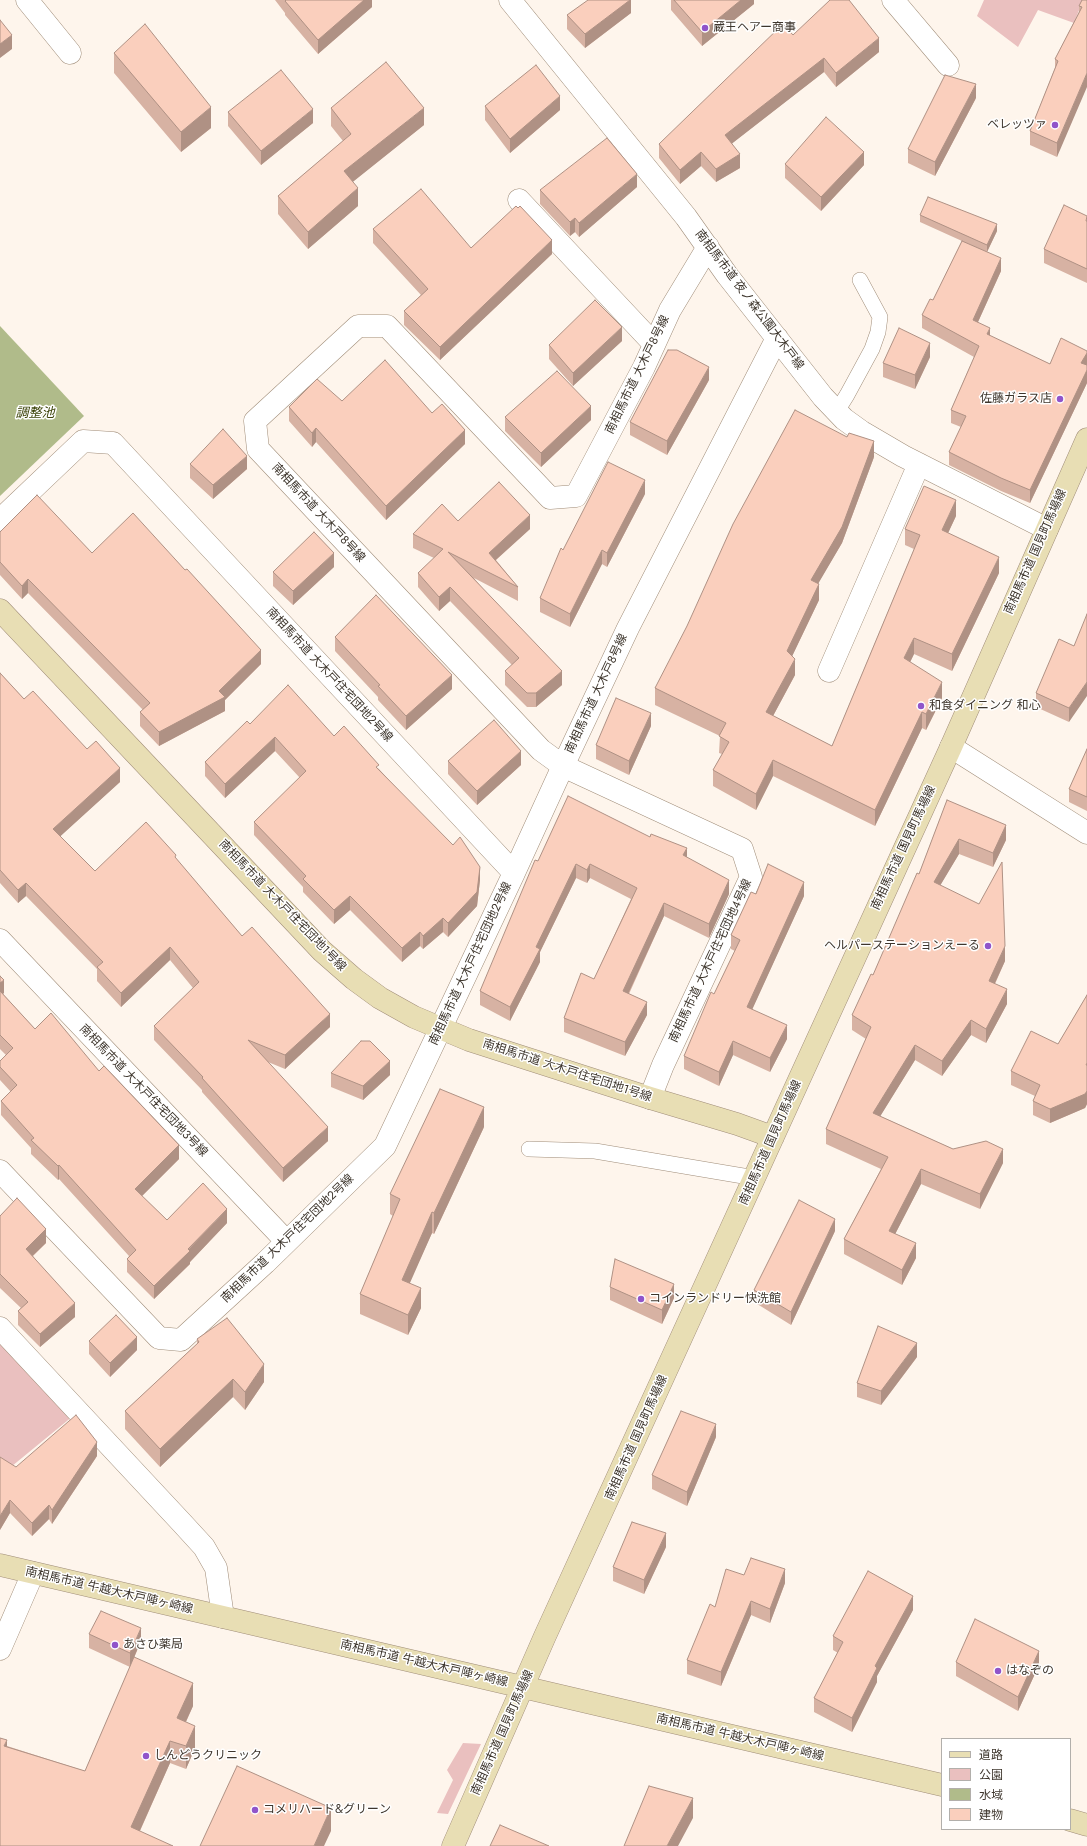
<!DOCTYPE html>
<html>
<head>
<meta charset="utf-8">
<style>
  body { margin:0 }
  #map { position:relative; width:1087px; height:1846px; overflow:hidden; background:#fef5ec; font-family:Jost,"Noto Sans JP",sans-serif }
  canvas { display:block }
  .legend { position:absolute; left:941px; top:1738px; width:130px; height:92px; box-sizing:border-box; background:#fff; border:1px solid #b2afab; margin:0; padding:5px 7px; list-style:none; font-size:12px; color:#3e362d }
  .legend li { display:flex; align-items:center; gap:8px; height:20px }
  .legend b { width:20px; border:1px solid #b2afab }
</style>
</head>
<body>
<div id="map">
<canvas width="1087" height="1846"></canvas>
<ul class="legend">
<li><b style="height:5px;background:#e8deb4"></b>道路</li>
<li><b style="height:11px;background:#eac0bf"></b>公園</li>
<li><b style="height:11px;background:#b0bb8a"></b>水域</li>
<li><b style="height:11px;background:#facfbd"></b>建物</li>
</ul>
</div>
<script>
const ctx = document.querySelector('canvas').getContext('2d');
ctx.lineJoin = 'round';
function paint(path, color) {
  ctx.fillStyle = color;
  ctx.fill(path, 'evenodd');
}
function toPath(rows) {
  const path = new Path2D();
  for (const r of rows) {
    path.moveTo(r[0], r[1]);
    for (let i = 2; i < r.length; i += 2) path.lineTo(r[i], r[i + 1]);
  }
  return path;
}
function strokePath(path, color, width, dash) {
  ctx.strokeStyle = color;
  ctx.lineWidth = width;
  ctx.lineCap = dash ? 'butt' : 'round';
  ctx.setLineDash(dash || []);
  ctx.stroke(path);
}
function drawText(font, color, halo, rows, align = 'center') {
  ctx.font = font + ' Jost,"Noto Sans JP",sans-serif';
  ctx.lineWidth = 3;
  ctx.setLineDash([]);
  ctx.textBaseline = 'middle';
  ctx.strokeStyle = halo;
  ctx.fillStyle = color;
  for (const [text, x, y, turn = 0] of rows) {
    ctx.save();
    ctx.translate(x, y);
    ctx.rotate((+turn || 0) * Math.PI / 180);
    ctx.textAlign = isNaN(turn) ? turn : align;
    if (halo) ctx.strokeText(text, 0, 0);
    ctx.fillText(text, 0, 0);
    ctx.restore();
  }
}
paint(toPath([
  [984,0,1083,0,1074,23,1038,10,1018,47,977,16],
  [0,1337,73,1416,6,1471,0,1465],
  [463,1743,481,1744,448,1814,437,1813,453,1780,447,1770]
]), '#eac0bf');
paint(toPath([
  [0,326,84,416,0,496]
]), '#b0bb8a');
const lane = toPath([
  [837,411,847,395,872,349,878,332,880,317,860,280],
  [529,1149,595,1151,755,1178]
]);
const street = toPath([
  [27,0,70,53],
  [510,0,686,217,727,275,823,397,844,419,862,432,903,456,1047,529],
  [893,0,948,65],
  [519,200,653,343],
  [708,247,670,310,644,367,576,496,550,498,387,326,358,326,255,421,258,449,541,750,563,766,628,628,777,338],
  [0,520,83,441,113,443,514,873,385,1146,265,1263,181,1340,159,1338,0,1171],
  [829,671,919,464],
  [951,747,1087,833],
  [514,873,563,766,742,849,751,877,663,1065,650,1098],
  [0,940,286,1241],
  [0,1328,182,1523,204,1547,216,1568,223,1617],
  [0,1649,33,1573]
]);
const secondary = toPath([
  [0,610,322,951,354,979,380,998,414,1017,469,1040,650,1098,737,1124,773,1137],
  [0,1565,942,1785],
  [1070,1820,1087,1825],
  [453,1846,545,1636,951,747,1087,439]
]);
strokePath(lane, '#a08d79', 16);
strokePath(street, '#a08d79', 23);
strokePath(secondary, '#a08d79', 23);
strokePath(lane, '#fff', 15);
strokePath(street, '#fff', 22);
strokePath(secondary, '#e8deb4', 22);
paint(toPath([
  [275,0,372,0,372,7,318,54,285,15,285,13],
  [631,0,631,13,585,48,567,29,567,15],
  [671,0,754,0,754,4,702,46,671,10],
  [1087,0,1057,157,1030,145,1030,131,1055,68,1055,59,1079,12,1079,6],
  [793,35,879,52,836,87,824,72,732,143,740,168,716,182,701,166,680,184,659,158,659,144],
  [114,53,211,128,181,152,114,73],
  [976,98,935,176,908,163,908,149],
  [485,106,560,110,510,153,485,120],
  [331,108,424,125,352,182,358,206,308,249,278,214,278,196,343,141,331,126],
  [228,112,313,123,261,165,228,126],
  [785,164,864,165,821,211,785,178],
  [637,187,579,237,575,232,570,236,540,204,540,190],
  [920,215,997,231,987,252,1001,271,978,322,990,336,1050,364,1087,351,1087,383,1030,503,1001,491,949,465,949,452,961,427,951,423,951,410,974,357,922,328,922,315,933,300,962,241,920,222],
  [1087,216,1087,283,1044,263,1044,249],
  [373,229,471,248,552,254,440,360,404,325,404,311,421,295,373,243],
  [622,341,573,386,549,359,549,345],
  [930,357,915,389,883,377,883,363],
  [709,380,667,455,630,435,630,422],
  [342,401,432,413,465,444,386,520,316,442,312,447,289,421,289,407],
  [505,417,591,420,541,467,505,431],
  [874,457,842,543,818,583,819,600,792,656,795,675,773,716,832,746,914,549,905,545,905,529,956,516,948,533,999,573,952,671,914,654,910,662,942,698,926,730,922,728,875,826,773,776,756,810,713,786,713,770,722,754,719,753,720,736,655,705,655,688],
  [190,464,247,469,213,499,190,478],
  [645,494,607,567,602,564,570,627,540,612,540,598,563,550],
  [458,521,530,529,496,560,518,587,518,601,474,578,562,685,536,707,527,707,505,685,505,671,512,665,450,601,439,611,418,587,418,573,434,558,413,548,413,534],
  [0,532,92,553,261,664,225,700,225,711,159,746,140,726,140,712,143,710,28,593,22,599,0,575],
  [334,567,293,605,273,586,273,572],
  [335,637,452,689,406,730,378,700,378,697,335,651],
  [1074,646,1069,722,1036,707,1036,693],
  [0,673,24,699,87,749,120,782,60,836,95,871,176,859,242,936,330,1027,285,1069,268,1062,328,1141,283,1182,202,1092,202,1090,154,1040,154,1026,193,988,170,960,121,1007,97,981,97,969,26,896,18,903,0,883],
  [250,724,334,736,379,769,480,880,477,906,448,937,443,932,423,949,420,946,402,962,350,910,334,924,303,892,303,887,254,835,254,822,300,778,275,751,225,798,205,776,205,762],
  [651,726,629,775,596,759,596,745],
  [1087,749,1087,811,1069,802,1069,789],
  [448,761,521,765,477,805,448,774],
  [947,800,1006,840,993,867,959,854,940,885,1005,961,995,984,1007,1004,986,1043,971,1035,942,1076,915,1060,880,1116,953,1149,1003,1163,980,1209,921,1184,895,1234,916,1258,902,1285,844,1254,844,1239,881,1169,826,1144,826,1129,866,1039,852,1030,852,1015,873,975,919,874],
  [687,857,729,894,709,938,664,916,629,994,647,1015,625,1056,564,1032,564,1018,594,979,631,899,590,878,587,883,576,878,540,952,540,962,510,1021,480,1005,480,991,538,861],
  [756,894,804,896,752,1009,787,1039,770,1072,733,1055,719,1086,684,1069,684,1056,735,951,731,949,731,935],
  [0,976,4,993,3,994,35,1029,99,1071,179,1159,142,1196,167,1220,227,1223,190,1262,190,1264,154,1299,127,1272,127,1259,129,1256,59,1179,58,1180,31,1154,31,1148,1,1115,1,1101,11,1092,0,1080,0,1061,6,1055,0,1049],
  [1087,995,1087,1104,1085,1108,1050,1123,1033,1115,1033,1101,1035,1096,1011,1085,1011,1071,1058,1044],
  [331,1073,390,1075,363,1100,331,1087],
  [484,1127,434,1234,432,1233,409,1283,421,1308,408,1335,360,1314,360,1294,393,1216,390,1214,390,1194],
  [0,1216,46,1243,33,1256,75,1317,40,1347,18,1325,18,1311,21,1308,0,1288],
  [835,1231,791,1325,754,1302,754,1290],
  [610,1287,674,1298,662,1324,610,1300],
  [197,1339,264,1382,245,1410,233,1397,160,1467,125,1429,125,1411,197,1344],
  [89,1341,137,1350,110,1377,89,1354],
  [917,1357,881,1405,857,1397,857,1383],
  [716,1437,687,1506,652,1489,652,1475],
  [97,1456,52,1524,49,1519,32,1536,10,1513,0,1530,16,1467],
  [666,1547,644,1594,613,1581,613,1567],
  [744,1575,785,1583,770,1623,751,1615,721,1686,687,1674,687,1660,715,1607],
  [913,1610,877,1676,877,1682,852,1732,814,1712,814,1698,838,1653,833,1650,833,1636],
  [89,1634,141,1641,131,1665,193,1706,186,1722,195,1748,186,1769,170,1763,140,1831,0,1846,7,1746,85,1771,130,1667,89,1648],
  [956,1662,1039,1665,1018,1711,956,1676]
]), '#d7b2a3');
paint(toPath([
  [364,0,372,0,372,7,318,54,318,40],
  [630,0,631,0,631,13,585,48,585,34],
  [741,0,754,0,754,4,702,46,702,32],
  [12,35,12,49,0,58,0,44],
  [879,38,879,52,836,87,836,73],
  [824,58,824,72,725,149,725,135],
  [1087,73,1087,87,1057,157,1057,143],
  [976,84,976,98,935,176,935,162],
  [560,96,560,110,510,153,510,139],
  [211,107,211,128,181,152,181,132],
  [424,108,424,125,344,189,344,171],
  [313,109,313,123,261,165,261,151],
  [701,152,701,166,680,184,680,170],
  [864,152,864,165,821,211,821,197],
  [740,154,740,168,716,182,716,169],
  [637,174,637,187,579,237,579,223],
  [358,188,358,206,308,249,308,232],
  [575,218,575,232,570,236,570,222],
  [997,224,997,231,987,252,987,245],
  [552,240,552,254,440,360,440,347],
  [1001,258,1001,271,973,333,973,320],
  [622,327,622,341,573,386,573,373],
  [990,328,990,341,987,334],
  [930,343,930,357,915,389,915,375],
  [1087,353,1087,366,1081,363],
  [709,367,709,380,667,455,667,441],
  [1087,370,1087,383,1030,503,1030,490],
  [591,406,591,420,541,467,541,453],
  [316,428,316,442,312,447,312,433],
  [465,430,465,444,386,520,386,506],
  [874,441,874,457,842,543,811,596,811,580],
  [247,456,247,469,213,499,213,485],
  [645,480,645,494,607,567,607,553],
  [956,500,956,516,942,546,942,530],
  [530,515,530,529,489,566,489,553],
  [602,550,602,564,570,627,570,614],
  [334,553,334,567,293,605,293,591],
  [999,557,999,573,952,671,952,654],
  [28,579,28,593,22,599,22,586],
  [819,584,819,600,787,667,787,651],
  [450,587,450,601,439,611,439,597],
  [914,638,914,654,904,675,904,658],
  [261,650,261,664,225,700,225,711,159,746,159,732,219,691],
  [795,659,795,675,766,729,766,712],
  [562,671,562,685,536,707,536,693],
  [452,675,452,689,406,730,406,716],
  [942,682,942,698,926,730,926,714],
  [1087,682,1087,696,1069,722,1069,708],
  [922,712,922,728,875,826,875,810],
  [651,713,651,726,629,775,629,761],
  [275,737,275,751,225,798,225,784],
  [521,751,521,765,477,805,477,791],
  [773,760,773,776,756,810,756,794],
  [120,768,120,782,53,843,53,829],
  [1006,825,1006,840,993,867,993,853],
  [959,839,959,854,934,896,934,882],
  [687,848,687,862,683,855],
  [576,864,576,878,540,952,540,962,510,1021,510,1007,536,947],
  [590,864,590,878,587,883,587,870],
  [480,867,480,880,477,906,448,937,448,923],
  [729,880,729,894,709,938,709,924],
  [804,882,804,896,747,1021,747,1007],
  [26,883,26,896,18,903,18,890],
  [350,896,350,910,334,924,334,910],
  [664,903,664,916,623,1005,623,991],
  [443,918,443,932,423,949,423,936],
  [420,932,420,946,402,962,402,948],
  [1005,946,1005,961,989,996,989,981],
  [170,947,170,960,121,1007,121,993],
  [4,980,4,993,0,996,0,983],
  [1007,989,1007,1004,986,1043,986,1029],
  [647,1002,647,1015,625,1056,625,1042],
  [330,1014,330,1027,285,1069,285,1055],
  [971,1020,971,1035,942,1076,942,1061],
  [787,1025,787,1039,770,1072,770,1058],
  [733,1041,733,1055,719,1086,719,1072],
  [915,1045,915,1060,873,1128,873,1113],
  [390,1061,390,1075,363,1100,363,1086],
  [1087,1091,1087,1104,1085,1108,1050,1123,1050,1109],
  [484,1107,484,1127,434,1234,434,1213],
  [328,1127,328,1141,283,1182,283,1168],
  [179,1145,179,1159,135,1203,135,1189],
  [1003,1149,1003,1163,980,1209,980,1194],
  [59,1165,59,1179,58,1180,58,1166],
  [921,1169,921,1184,889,1246,889,1231],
  [227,1209,227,1223,190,1262,190,1264,154,1299,154,1286],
  [432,1212,432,1233,402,1301,402,1280],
  [835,1219,835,1231,791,1325,791,1312],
  [46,1229,46,1243,26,1262,26,1249],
  [916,1243,916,1258,902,1285,902,1270],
  [674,1284,674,1298,662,1324,662,1310],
  [421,1288,421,1308,408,1335,408,1315],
  [75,1303,75,1317,40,1347,40,1334],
  [137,1337,137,1350,110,1377,110,1363],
  [917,1343,917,1357,881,1405,881,1391],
  [264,1364,264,1382,245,1410,245,1392],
  [233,1379,233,1397,160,1467,160,1449],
  [716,1424,716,1437,687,1506,687,1492],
  [97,1442,97,1456,52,1524,52,1510],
  [10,1500,10,1513,0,1530,0,1516],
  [49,1505,49,1519,32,1536,32,1523],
  [666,1533,666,1547,644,1594,644,1580],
  [785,1569,785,1583,770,1623,770,1609],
  [913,1596,913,1610,877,1676,877,1682,852,1732,852,1718,875,1666],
  [751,1601,751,1615,721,1686,721,1672],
  [141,1628,141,1641,130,1667,130,1653],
  [1039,1651,1039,1665,1018,1711,1018,1697],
  [193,1683,193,1706,177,1741,177,1718],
  [195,1726,195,1748,186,1769,186,1746],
  [7,1740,7,1763,4,1746],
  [170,1741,170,1763,133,1846,131,1827],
  [693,1798,693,1818,678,1846,667,1846],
  [331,1808,331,1831,324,1846,314,1846]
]), '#af9184');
const building = toPath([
  [286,0,364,0,318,40,285,1,286,0],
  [588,0,630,0,585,34,567,15,588,0],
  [674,0,741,0,702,32,674,0],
  [830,0,849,0,879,38,836,73,824,58,725,135,740,154,716,169,701,152,680,170,659,144,783,24,793,35,830,0],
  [1082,0,1087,0,1087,73,1057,143,1030,131,1058,61,1055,59,1082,7,1079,6,1082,0],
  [0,20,12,35,0,44,0,20],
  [145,24,211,107,181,132,114,53,145,24],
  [386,62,424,108,344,171,358,188,308,232,278,196,351,134,331,108,386,62],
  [536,65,560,96,510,139,485,106,536,65],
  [281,70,313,109,261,151,228,112,281,70],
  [945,75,976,84,935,162,908,149,945,75],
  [826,117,864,152,821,197,785,164,826,117],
  [607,138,637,174,579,223,575,218,570,222,540,190,607,138],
  [421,189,471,248,516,206,518,208,520,206,552,240,440,347,404,311,428,289,373,229,421,189],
  [928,197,997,224,987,245,920,215,928,197],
  [1064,205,1087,216,1086,221,1087,221,1087,269,1044,249,1064,205],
  [962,241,1001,258,973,320,990,328,987,334,1050,364,1061,338,1087,351,1087,353,1081,363,1087,365,1087,370,1030,490,1001,478,949,452,966,416,951,410,979,346,922,315,930,299,933,300,962,241],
  [595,300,622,327,573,373,549,345,595,300],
  [899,328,930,343,915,375,883,363,899,328],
  [668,350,677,350,709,367,667,441,630,422,668,350],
  [385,360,432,413,442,404,465,430,386,506,316,428,312,433,289,407,317,379,342,401,385,360],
  [557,371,591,406,541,453,505,417,557,371],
  [795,410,847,437,849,433,874,441,842,527,811,580,819,584,787,651,795,659,766,712,832,746,920,535,905,529,924,486,956,500,942,530,999,557,952,654,914,638,904,658,942,682,926,714,922,712,875,810,773,760,756,794,713,770,729,742,719,736,726,723,655,688,687,626,733,524,795,410],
  [223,429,247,456,213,485,190,464,223,429],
  [608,462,645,480,607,553,602,550,570,614,540,598,561,548,563,550,608,462],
  [499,482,530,515,489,553,518,587,448,552,562,671,536,693,527,693,505,671,519,658,450,587,439,597,418,573,443,549,413,534,442,504,458,521,499,482],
  [37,495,92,553,133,513,185,570,187,569,261,650,219,691,225,697,159,732,140,712,150,703,28,579,22,586,0,562,0,532,37,495],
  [314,532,334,553,293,591,273,572,314,532],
  [376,595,452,675,406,716,378,686,380,685,335,637,376,595],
  [1087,614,1087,682,1069,708,1036,693,1059,639,1074,646,1087,614],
  [0,673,24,699,33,691,87,749,96,741,120,768,53,829,95,871,146,822,176,855,175,857,242,936,252,927,330,1014,285,1055,248,1040,328,1127,283,1168,202,1078,203,1077,154,1026,199,982,170,947,121,993,97,967,103,962,26,883,18,890,0,870,0,673],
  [288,685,334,736,344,726,379,765,376,767,453,845,460,837,480,867,477,892,448,923,443,918,423,936,420,932,402,948,350,896,334,910,303,879,306,876,254,822,306,771,275,737,225,784,205,762,247,721,250,724,288,685],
  [616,698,651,713,629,761,596,745,616,698],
  [494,720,521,751,477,791,448,761,494,720],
  [1087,749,1087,797,1069,789,1087,749],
  [568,796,650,837,651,834,687,848,683,855,729,880,709,924,664,903,623,991,647,1002,625,1042,564,1018,581,973,594,979,637,888,590,864,587,870,576,864,536,947,540,949,510,1007,480,991,535,860,538,861,568,796],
  [947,800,1006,825,993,853,959,839,934,882,979,904,1002,862,1005,946,989,981,1007,989,986,1029,971,1020,942,1061,915,1045,873,1113,953,1149,986,1141,1003,1149,980,1194,921,1169,889,1231,916,1243,902,1270,844,1239,888,1157,826,1129,871,1027,852,1015,871,974,873,975,917,873,919,874,947,800],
  [768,864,804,882,747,1007,787,1025,770,1058,733,1041,719,1072,684,1056,711,992,714,994,740,940,731,935,751,892,756,894,768,864],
  [0,976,4,980,0,983,0,976],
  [0,991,35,1029,51,1013,99,1071,104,1066,179,1145,135,1189,167,1220,203,1183,227,1209,188,1249,190,1251,154,1286,127,1259,136,1250,59,1165,58,1166,31,1140,34,1138,1,1101,17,1085,0,1067,0,1061,13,1048,0,1035,0,991],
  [1087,995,1087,1063,1086,1065,1087,1065,1087,1091,1085,1094,1050,1109,1033,1101,1040,1085,1011,1071,1031,1031,1058,1044,1087,995],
  [361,1041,370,1041,390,1061,363,1086,331,1073,361,1041],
  [440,1089,484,1107,434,1213,432,1212,402,1280,421,1288,408,1315,360,1294,400,1199,390,1194,440,1089],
  [17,1198,46,1229,26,1249,75,1303,40,1334,18,1311,28,1302,0,1274,0,1216,17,1198],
  [799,1200,835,1219,791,1312,754,1290,799,1200],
  [615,1259,674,1284,662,1310,610,1287,615,1259],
  [116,1315,137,1337,110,1363,89,1341,116,1315],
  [227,1318,264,1364,245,1392,233,1379,160,1449,125,1411,199,1342,197,1339,227,1318],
  [878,1326,917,1343,881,1391,857,1383,878,1326],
  [681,1411,716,1424,687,1492,652,1475,681,1411],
  [76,1415,97,1442,52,1510,49,1505,32,1523,10,1500,0,1516,0,1457,16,1467,76,1415],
  [632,1522,666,1533,644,1580,613,1567,632,1522],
  [751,1558,785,1569,770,1609,751,1601,721,1672,687,1660,710,1604,715,1607,726,1569,744,1575,751,1558],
  [868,1571,913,1596,875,1666,877,1668,852,1718,814,1698,843,1642,833,1636,868,1571],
  [101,1611,141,1628,130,1653,89,1634,101,1611],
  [975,1619,1039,1651,1018,1697,956,1662,975,1619],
  [134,1657,193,1683,177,1718,195,1726,186,1746,170,1741,131,1827,173,1846,0,1846,0,1738,7,1740,4,1746,85,1771,134,1657],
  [237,1766,331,1808,314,1846,200,1846,237,1766],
  [649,1786,693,1798,667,1846,624,1846,649,1786],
  [500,1825,549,1846,490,1846,500,1825]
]);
paint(building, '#facfbd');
strokePath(building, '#af9184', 1);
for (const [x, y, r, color] of [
  [705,28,4,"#9054ca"],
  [1055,125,4,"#9054ca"],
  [1060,399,4,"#9054ca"],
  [921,706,4,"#9054ca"],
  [988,946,4,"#9054ca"],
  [641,1299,4,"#9054ca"],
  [115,1645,4,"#9054ca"],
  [998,1671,4,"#9054ca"],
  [146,1756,4,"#9054ca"],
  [255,1810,4,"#9054ca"]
]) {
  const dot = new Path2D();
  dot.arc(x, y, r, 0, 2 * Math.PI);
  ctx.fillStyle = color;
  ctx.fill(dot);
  strokePath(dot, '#fff', 1.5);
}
drawText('12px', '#3e362d', '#fff', [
  ["蔵王ヘアー商事",713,28],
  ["ベレッツァ",1047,125,"right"],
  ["佐藤ガラス店",1052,399,"right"],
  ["和食ダイニング 和心",929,706],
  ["ヘルパーステーションえーる",980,946,"right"],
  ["コインランドリー快洗館",649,1299],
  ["あさひ薬局",123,1645],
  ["はなぞの",1006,1671],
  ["しんどうクリニック",154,1756],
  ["コメリハード&グリーン",263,1810]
], 'left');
drawText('12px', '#3e362d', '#fff', [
  ["南相馬市道 夜ノ森公園大木戸線",749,300,53],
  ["南相馬市道 大木戸8号線",638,375,-64],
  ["南相馬市道 大木戸8号線",318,513,47],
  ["南相馬市道 国見町馬場線",1036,552,-66],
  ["南相馬市道 大木戸住宅団地2号線",329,675,47],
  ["南相馬市道 大木戸8号線",597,694,-65],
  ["南相馬市道 国見町馬場線",904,848,-65],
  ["南相馬市道 大木戸住宅団地1号線",282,906,46],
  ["南相馬市道 大木戸住宅団地4号線",711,961,-65],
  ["南相馬市道 大木戸住宅団地2号線",471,964,-65],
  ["南相馬市道 大木戸住宅団地1号線",567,1071,18],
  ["南相馬市道 大木戸住宅団地3号線",143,1091,46],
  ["南相馬市道 国見町馬場線",771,1143,-66],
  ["南相馬市道 大木戸住宅団地2号線",288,1239,-44],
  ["南相馬市道 国見町馬場線",637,1438,-66],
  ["南相馬市道 牛越大木戸陣ヶ崎線",109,1591,13],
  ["南相馬市道 牛越大木戸陣ヶ崎線",424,1664,13],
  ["南相馬市道 国見町馬場線",503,1733,-66],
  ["南相馬市道 牛越大木戸陣ヶ崎線",740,1738,13]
]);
drawText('italic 13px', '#3a4207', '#fff', [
  ["調整池",35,414]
]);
</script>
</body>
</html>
